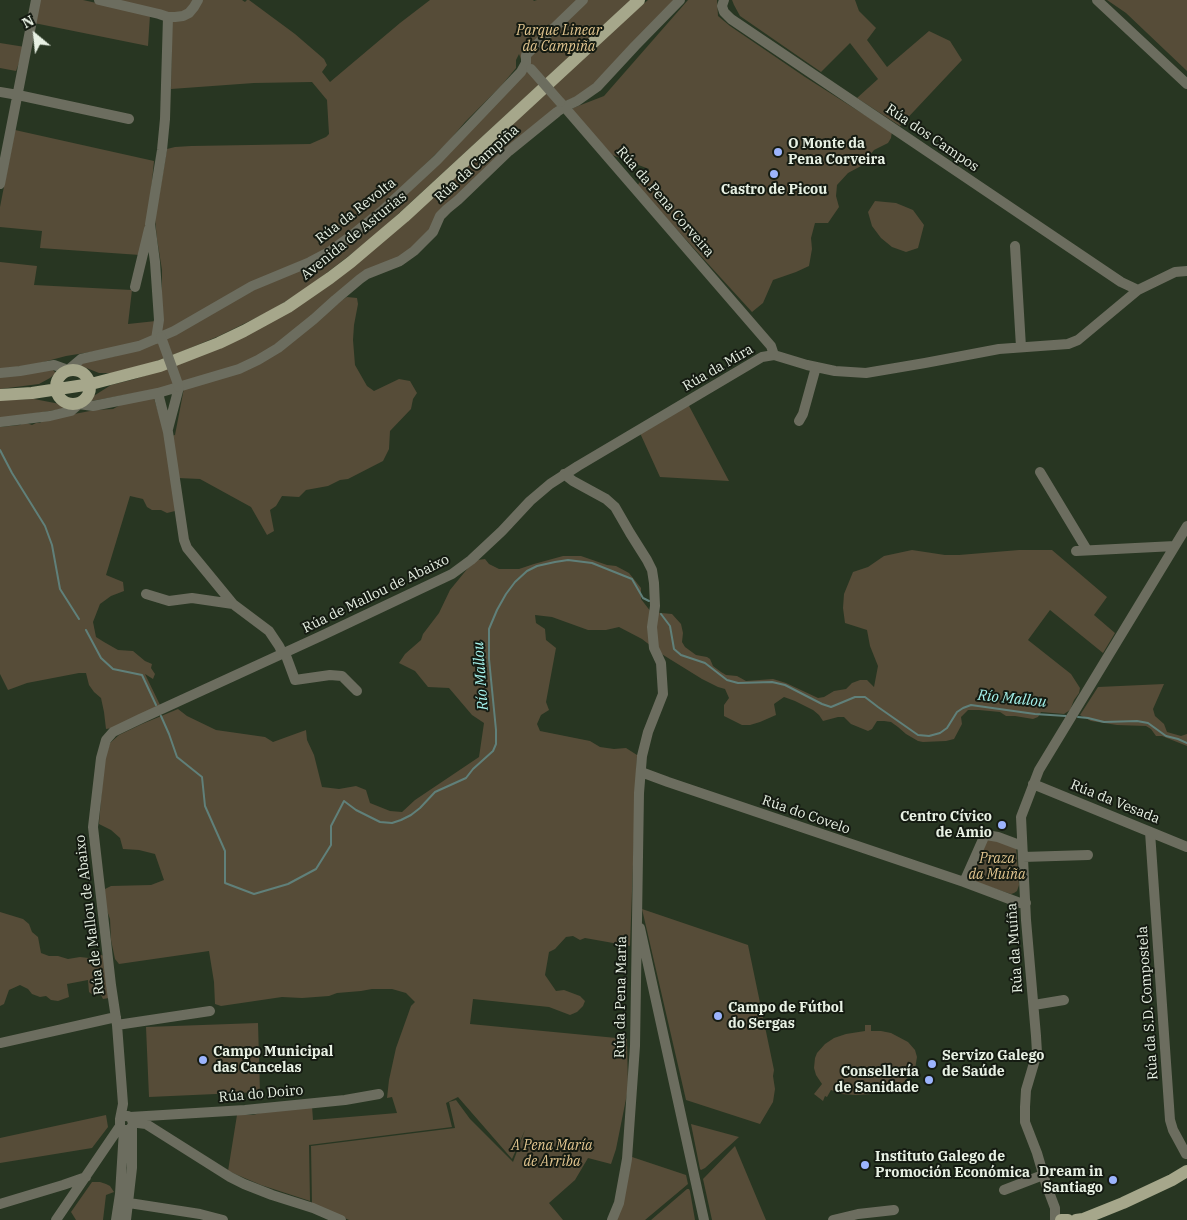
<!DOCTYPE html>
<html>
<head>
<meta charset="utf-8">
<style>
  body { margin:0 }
  #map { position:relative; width:1187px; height:1220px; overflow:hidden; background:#283622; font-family:"IBM Plex Serif",serif }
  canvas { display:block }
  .north { position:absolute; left:10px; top:10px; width:50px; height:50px; -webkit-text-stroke:4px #151b12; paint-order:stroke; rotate:332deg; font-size:14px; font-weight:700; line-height:20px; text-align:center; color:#e8f1e4 }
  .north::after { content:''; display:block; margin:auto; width:18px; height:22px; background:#e8f1e4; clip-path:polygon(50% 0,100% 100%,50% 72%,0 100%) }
</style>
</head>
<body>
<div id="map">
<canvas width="1187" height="1220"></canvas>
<div class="north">N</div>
</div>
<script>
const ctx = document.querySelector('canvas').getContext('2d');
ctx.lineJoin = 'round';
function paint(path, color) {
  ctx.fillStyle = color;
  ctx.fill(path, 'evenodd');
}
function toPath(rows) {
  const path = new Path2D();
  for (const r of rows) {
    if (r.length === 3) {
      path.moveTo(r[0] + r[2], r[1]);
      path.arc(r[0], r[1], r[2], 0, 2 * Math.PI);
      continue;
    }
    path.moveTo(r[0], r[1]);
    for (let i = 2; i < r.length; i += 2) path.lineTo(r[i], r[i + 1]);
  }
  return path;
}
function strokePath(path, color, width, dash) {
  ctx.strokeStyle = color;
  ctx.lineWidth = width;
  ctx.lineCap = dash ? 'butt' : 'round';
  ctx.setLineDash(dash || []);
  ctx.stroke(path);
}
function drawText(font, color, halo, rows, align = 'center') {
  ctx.font = font + ' "IBM Plex Serif",serif';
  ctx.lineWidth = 4;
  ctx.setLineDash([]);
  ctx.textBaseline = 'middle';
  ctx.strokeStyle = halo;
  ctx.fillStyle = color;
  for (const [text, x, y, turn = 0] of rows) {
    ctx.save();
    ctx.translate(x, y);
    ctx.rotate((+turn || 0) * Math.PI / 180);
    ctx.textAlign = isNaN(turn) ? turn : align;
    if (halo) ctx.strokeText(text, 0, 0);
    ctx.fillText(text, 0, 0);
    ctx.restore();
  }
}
paint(toPath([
  [39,0,83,0,150,15,148,46,34,23],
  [116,0,193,0,187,11,179,15],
  [201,0,242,0,245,2,247,0,249,0,295,34,324,59,327,65,322,72,330,82,400,23,430,0,533,0,534,1,537,0,631,0,372,238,307,288,270,311,219,336,183,351,151,363,112,373,99,373,79,365,79,363,116,356,226,304,346,244,526,72,519,54,516,60,516,68,501,86,465,122,449,141,401,188,361,224,320,253,162,333,162,270,157,239,155,219,167,149,175,147,191,146,310,144,326,137,329,134,327,100,312,82,254,83,171,89,172,20],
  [648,0,676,0,585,93,566,101,563,100,557,105,556,108,431,228,415,248,375,270,336,304,347,297,357,298,358,304,354,325,353,340,355,365,367,386,374,391,399,379,410,381,417,393,413,399,411,409,390,431,389,449,383,461,348,479,340,480,328,486,306,490,299,497,282,496,276,506,270,510,274,531,267,535,251,507,200,479,178,478,175,511,167,513,161,510,152,510,147,507,143,499,130,496,106,575,123,582,124,591,111,596,100,604,93,622,96,637,104,642,118,650,133,651,145,661,152,664,151,668,155,674,153,679,145,674,160,705,112,728,106,729,104,712,101,698,94,692,89,685,86,673,79,673,27,683,8,690,0,674,0,427,20,425,24,422,32,425,36,423,40,423,43,420,95,410,113,409,124,403,153,395,166,437,175,435,184,388,173,386,97,400,91,401,92,397,111,385,135,379,180,364,284,315],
  [688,0,717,0,718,16,730,26,805,77,860,112,892,131,891,138,888,143,874,150,861,166,848,173,837,185,836,196,839,207,828,223,815,223,811,238,812,249,809,266,796,272,773,280,763,303,752,312,637,186,649,169,612,155,573,112,573,108,604,96],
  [732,0,855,0,859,11,876,28,867,40,887,67,929,31,950,41,962,60,900,126,857,98,878,79,850,43,821,72,740,16,734,5],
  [1107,0,1187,0,1187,71,1126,13],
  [0,43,25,47,16,71,0,68],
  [15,130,154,161,150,201,140,255,40,248,42,231,0,227,0,207],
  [875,201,896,203,913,210,924,225,918,248,906,252,892,247,881,238,872,226,868,212],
  [0,262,37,266,34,285,132,290,128,324,156,321,154,336,134,345,66,356,32,365,0,369],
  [53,370,56,373,50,378,39,384,0,389,0,377],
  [34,399,60,404,63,406,63,408,62,409,0,419,0,400],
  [688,404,729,481,660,477,640,433],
  [912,550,945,555,959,555,1019,550,1052,550,1107,597,1094,615,1115,633,1103,653,1050,610,1028,640,1071,674,1080,688,1079,693,1074,700,1070,710,1064,714,1041,712,1038,717,1033,719,1015,716,1006,716,1000,712,979,710,968,710,961,717,962,724,954,739,946,741,923,742,918,741,906,734,898,727,891,722,884,721,877,721,872,729,868,731,851,724,844,717,838,717,823,721,819,715,813,710,795,701,784,697,774,704,776,715,760,722,750,725,742,725,724,716,724,705,729,698,725,689,718,687,702,679,660,653,642,639,619,627,606,630,588,630,552,617,535,615,536,623,545,629,546,640,556,648,546,702,549,710,541,715,537,724,540,731,590,741,600,747,614,749,626,748,637,755,630,946,585,938,580,940,573,936,566,937,555,949,549,952,545,975,556,991,564,990,580,996,585,1001,583,1006,577,1012,570,1015,549,1007,473,999,470,1024,627,1039,628,1089,616,1149,611,1164,588,1158,575,1180,549,1203,563,1220,349,1220,312,1204,311,1146,455,1128,449,1102,456,1100,470,1119,513,1162,525,1130,512,1159,458,1097,446,1103,452,1127,309,1145,310,1201,261,1185,228,1171,237,1115,253,1115,267,1111,312,1106,313,1120,397,1113,392,1097,387,1098,389,1080,396,1048,411,1006,415,1002,406,993,392,989,372,989,361,991,337,993,329,996,302,998,282,997,221,1006,215,1004,214,982,209,951,119,964,115,959,111,940,110,919,105,905,105,889,111,886,151,885,164,880,155,854,139,850,123,849,120,838,111,830,99,824,104,761,110,743,119,735,142,724,178,709,187,716,216,730,265,737,273,742,306,730,307,740,314,755,322,787,339,789,356,786,366,790,370,803,390,811,402,812,415,800,479,757,484,723,472,715,449,688,428,687,415,671,399,663,405,654,421,640,423,634,439,613,450,590,468,568,477,560,485,559,489,564,499,569,519,569,534,564,563,556,581,556,607,565,616,566,629,573,641,588,641,599,651,612,672,614,681,624,683,633,682,642,685,647,696,655,707,657,710,659,713,666,721,672,726,675,737,676,746,681,773,679,786,683,818,698,824,697,834,691,846,689,852,683,860,680,867,680,874,687,878,666,870,646,867,630,845,623,843,608,844,594,853,572,868,567,884,556],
  [1164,684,1153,709,1155,716,1164,724,1167,732,1181,736,1187,734,1187,746,1162,736,1156,736,1151,729,1146,726,1117,725,1091,721,1080,715,1098,687],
  [991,838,1016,846,1019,885,1017,891,1014,893,1011,894,972,881,970,878,986,841],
  [642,909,748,945,774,1070,773,1076,775,1089,773,1102,760,1124,686,1100],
  [0,912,23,919,29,924,32,932,38,937,41,953,49,956,58,956,68,959,80,957,89,958,99,954,104,956,109,998,103,999,101,995,98,993,93,995,89,992,88,980,67,984,69,997,58,1001,51,1000,46,996,40,997,32,994,28,989,20,985,9,990,4,1004,0,1006],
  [258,1023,260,1092,149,1097,146,1027],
  [865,1025,871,1025,871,1031,881,1031,891,1033,908,1042,915,1050,917,1057,915,1069,904,1082,891,1089,873,1094,855,1095,841,1094,831,1090,827,1097,825,1096,823,1101,814,1094,822,1084,816,1075,814,1068,815,1058,817,1053,825,1044,834,1038,846,1034,865,1031],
  [106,1115,108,1127,92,1148,0,1163,0,1138],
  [691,1124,739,1137,705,1168,701,1170,700,1169],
  [735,1146,766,1220,712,1220,703,1179],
  [632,1157,686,1175,688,1184,645,1220,616,1220],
  [92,1182,100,1182,106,1184,110,1186,114,1192,106,1195,103,1220,76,1220,71,1212],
  [687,1189,689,1189,690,1191,695,1220,651,1220]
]), '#564c38');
strokePath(toPath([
  [0,450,12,473,45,526,52,545,60,589,79,619],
  [661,614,670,626,674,649,681,655,705,663,727,680,738,683,772,682,785,685,822,704,831,707,855,697,865,697,878,707,918,735,929,736,940,733,947,728,957,712,963,708,971,705,1035,714,1066,716],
  [86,630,101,658,113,669,142,675,156,705],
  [161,716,169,734,177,757,202,777,205,806,225,851,225,883,254,894,288,884,316,869,331,845,331,826,344,801,356,810,380,822,392,823,401,820,411,815,420,808,435,792,466,778,473,769,493,751,496,744,496,730,489,659,489,629,497,610,506,594,515,582,527,571,537,566,555,562,568,560,592,563,632,579,643,598,649,601],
  [1078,717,1088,718,1104,722,1137,721,1148,723,1166,736,1178,739,1187,743]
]), '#60807a', 2);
strokePath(toPath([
  [99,0,159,14,168,17,175,17,183,16,189,13,194,7,198,0],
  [724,0,722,6,724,12,731,19,1121,282,1138,290],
  [1097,0,1187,84],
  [0,92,18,95,129,119],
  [561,103,771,346,774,355],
  [0,184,36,0],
  [1015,246,1021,347],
  [135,287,149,229],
  [156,339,159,320,155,262,150,224,162,150,165,119,168,17],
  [0,373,20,371,54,365,68,370,81,359,139,346,174,331,252,286,310,262,329,252,351,236,382,211,437,160,521,72,526,63,526,55,583,0],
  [158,393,168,432,184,540,187,548,233,604,269,631,279,646,283,654],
  [799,421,803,414,816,367],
  [0,422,50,416,71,411,79,404,93,406,158,393,239,369,258,360,278,348,314,319,335,300,360,279,367,274,400,261,414,251,433,232,440,216,447,209,458,200,509,151,557,112,564,107,577,101,597,87,635,46,680,0],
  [168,429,179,387],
  [1040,472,1087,550],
  [564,474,573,481,606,499,615,507,630,533,647,560,652,570,654,583,655,606,652,627,654,648,661,663,663,694,648,732,642,756,639,793,635,1046,627,1159,619,1203,612,1220],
  [1076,551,1175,546],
  [146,594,169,601,192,598,233,604],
  [285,653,295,680,330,675,342,676,357,691],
  [641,772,668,782,964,882,1020,903,1026,903],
  [1033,784,1187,847],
  [1150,832,1170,1120,1173,1130,1186,1154],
  [1023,857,1088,855],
  [964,882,984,837,986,835,998,837,1022,846],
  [640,928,704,1220],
  [1034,1005,1064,1000],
  [117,1025,210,1011],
  [0,1043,116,1017],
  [130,1117,245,1110,345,1100,379,1094],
  [120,1119,123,1104,117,1025,111,985,93,827,101,758,106,740,113,732,140,719,321,636,452,574,471,560,502,531,530,501,550,484,578,466,762,357,774,355,807,365,835,371,866,373,925,363,999,349,1068,344,1078,340,1138,290,1175,272,1187,271],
  [138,1123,146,1124,230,1177,244,1184,272,1195,313,1208,341,1220],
  [1004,1190,1043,1175],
  [129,1203,200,1214,223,1220],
  [0,1204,63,1185,86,1177],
  [56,1220,120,1126,120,1119,124,1116,128,1116,132,1119,133,1125,129,1130,124,1130],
  [116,1220,120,1194,124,1130],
  [126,1220,132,1168,132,1127],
  [833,1220,858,1214,894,1210],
  [1055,1220,1055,1208,1046,1184,1037,1153,1025,1122,1025,1107,1026,1090,1037,1053,1036,1036,1026,920,1021,817,1039,770,1187,526]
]), '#6c6d5f', 10);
strokePath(toPath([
  [73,387,17],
  [0,395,32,393,91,384,160,366,219,343,244,331,288,307,330,278,351,262,404,217,639,0],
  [1061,1220,1068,1220],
  [1076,1220,1083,1219,1123,1203,1172,1180,1187,1171]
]), '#a6a78b', 12);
strokePath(toPath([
  [531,69,560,102],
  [161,337,179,387]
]), '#6c6d5f', 10);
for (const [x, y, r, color] of [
  [778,152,5,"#9cb4fd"],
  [774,174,5,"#9cb4fd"],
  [1002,825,5,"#9cb4fd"],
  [718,1016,5,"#9cb4fd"],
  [203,1060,5,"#9cb4fd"],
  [932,1064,5,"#9cb4fd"],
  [929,1080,5,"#9cb4fd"],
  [865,1165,5,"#9cb4fd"],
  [1113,1180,5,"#9cb4fd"]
]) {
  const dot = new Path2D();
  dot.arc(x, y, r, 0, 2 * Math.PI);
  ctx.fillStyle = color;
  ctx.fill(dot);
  strokePath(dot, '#151b12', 2);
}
drawText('italic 14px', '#e3c690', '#151b12', [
  ["Parque Linear",559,31],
  ["da Campiña",559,47],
  ["Praza",997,859],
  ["da Muíña",997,875],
  ["A Pena María",552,1146],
  ["de Arriba",552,1162]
]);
drawText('14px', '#e8f1e4', '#151b12', [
  ["Rúa dos Campos",932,138,34],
  ["Rúa da Campiña",477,164,-42],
  ["Rúa da Pena Corveira",665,202,49],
  ["Rúa da Revolta",356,211,-38],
  ["Avenida de Asturias",354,236,-39],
  ["Rúa da Mira",718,368,-30],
  ["Rúa de Mallou de Abaixo",376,594,-26],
  ["Rúa da Vesada",1115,802,22],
  ["Rúa do Covelo",806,815,19],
  ["Rúa de Mallou de Abaixo",90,915,-97],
  ["Rúa da Muíña",1015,948,-94],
  ["Rúa da Pena María",621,997,-89],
  ["Rúa da S.D. Compostela",1148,1003,-94],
  ["Rúa do Doiro",261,1094,-5]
]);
drawText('bold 14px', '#e8f1e4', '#151b12', [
  ["O Monte da",788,144],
  ["Pena Corveira",788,160],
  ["Castro de Picou",774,190,"center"],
  ["Centro Cívico",992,817,"right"],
  ["de Amio",992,833,"right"],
  ["Campo de Fútbol",728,1008],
  ["do Sergas",728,1024],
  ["Campo Municipal",213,1052],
  ["das Cancelas",213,1068],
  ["Servizo Galego",942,1056],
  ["de Saúde",942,1072],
  ["Consellería",919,1072,"right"],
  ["de Sanidade",919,1088,"right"],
  ["Instituto Galego de",875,1157],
  ["Promoción Económica",875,1173],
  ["Dream in",1103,1172,"right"],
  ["Santiago",1103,1188,"right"]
], 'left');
drawText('italic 15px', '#a6f4ee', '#151b12', [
  ["Río Mallou",481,676,-94],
  ["Río Mallou",1012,699,6]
]);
</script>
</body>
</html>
